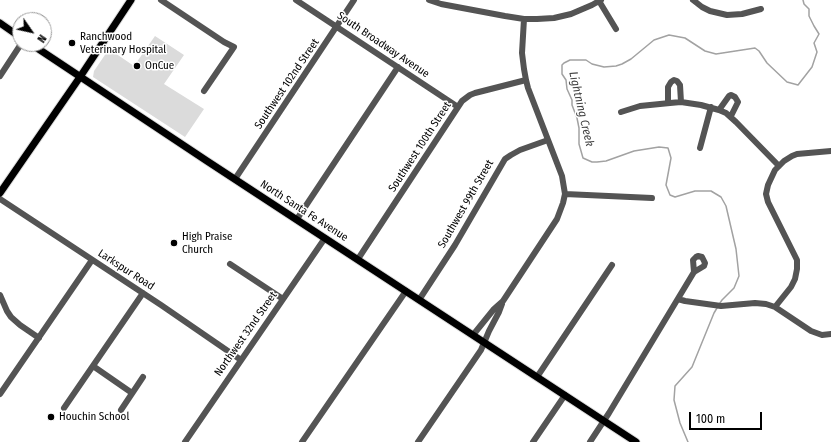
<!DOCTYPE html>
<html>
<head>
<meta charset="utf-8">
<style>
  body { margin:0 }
  #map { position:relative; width:831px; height:442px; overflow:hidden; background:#fff; font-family:"Fira Sans Condensed",sans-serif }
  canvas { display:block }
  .north { position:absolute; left:12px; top:12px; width:40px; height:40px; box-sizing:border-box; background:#fff; border:1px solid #999; border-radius:50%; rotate:124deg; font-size:11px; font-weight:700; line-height:16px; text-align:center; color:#000 }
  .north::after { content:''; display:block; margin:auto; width:14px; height:18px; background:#000; clip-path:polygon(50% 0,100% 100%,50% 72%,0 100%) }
  .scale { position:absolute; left:689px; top:412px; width:73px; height:18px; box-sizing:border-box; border:2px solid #000; border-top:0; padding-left:5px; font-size:12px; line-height:14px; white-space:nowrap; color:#000; -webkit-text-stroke:3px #fff; paint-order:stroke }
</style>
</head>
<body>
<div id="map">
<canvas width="831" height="442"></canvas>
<div class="north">N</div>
<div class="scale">100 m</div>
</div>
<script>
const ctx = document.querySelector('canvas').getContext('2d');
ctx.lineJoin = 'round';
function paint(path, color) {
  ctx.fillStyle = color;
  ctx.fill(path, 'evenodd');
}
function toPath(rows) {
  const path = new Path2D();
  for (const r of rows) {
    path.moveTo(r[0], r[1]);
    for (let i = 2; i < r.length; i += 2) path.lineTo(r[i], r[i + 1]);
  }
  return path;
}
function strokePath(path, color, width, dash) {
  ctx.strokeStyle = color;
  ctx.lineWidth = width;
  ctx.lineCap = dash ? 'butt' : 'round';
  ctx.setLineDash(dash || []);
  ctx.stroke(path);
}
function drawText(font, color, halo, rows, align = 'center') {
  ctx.font = font + ' "Fira Sans Condensed",sans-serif';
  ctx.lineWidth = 3;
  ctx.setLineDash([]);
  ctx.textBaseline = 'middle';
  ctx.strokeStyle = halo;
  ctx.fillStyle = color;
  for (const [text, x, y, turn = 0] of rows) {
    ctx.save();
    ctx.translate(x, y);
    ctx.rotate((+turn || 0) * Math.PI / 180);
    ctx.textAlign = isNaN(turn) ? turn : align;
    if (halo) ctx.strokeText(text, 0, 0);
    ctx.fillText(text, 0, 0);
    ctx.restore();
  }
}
paint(toPath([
  [155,36,184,55,164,84,204,109,185,137,93,77,94,71,109,49,134,66]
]), '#dbdbdb');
strokePath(toPath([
  [720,303,722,300,734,288,739,276,736,249,726,206,721,197,711,191,695,191,675,197,670,195,666,185,671,158,668,148,659,147,634,151,606,161,597,162,592,162,583,158,579,144,579,128,577,118,572,105,572,100,567,89,566,80,562,74,562,65,564,63,570,60,586,60,592,64,604,67,616,66,622,64,631,59,654,40,669,35,685,38,705,51,716,54,755,48,759,51,767,63,787,82,798,85,812,67,817,52,814,43,819,34,814,26,809,16,809,9,804,4,803,0],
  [688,442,680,423,674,400,675,386,692,367,714,313,717,308]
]), '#a2a2a2', 1.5);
const major = toPath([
  [0,23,20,37],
  [31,44,207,161,636,442],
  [0,193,80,77,131,0]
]);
strokePath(major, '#dbdbdb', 9);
strokePath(toPath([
  [161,0,224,42,234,47,204,91],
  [296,0,458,107],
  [429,0,441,4,505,16,524,19,537,19,554,18,571,14,592,5,601,0],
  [693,0,702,7,710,11,727,15,742,14,761,9],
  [599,1,616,29],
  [0,76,21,44],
  [668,103,668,87,671,82,674,80,677,81,680,85,681,102],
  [719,110,729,96,731,95,735,97,738,102,731,116],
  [621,112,640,106,670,103,681,102,701,105,719,110,726,113,736,122,779,166],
  [700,148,711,107],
  [235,179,354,0],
  [565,194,652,198],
  [0,199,161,305,241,360],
  [297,219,398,67],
  [358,259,462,101,470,95,475,93,526,80],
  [230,264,283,299],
  [0,295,7,311,11,317,20,325,39,338],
  [678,299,685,301,721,306,755,303,766,304,775,307,811,331,822,335,831,334],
  [419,300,455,245,505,159,511,155,520,150,548,140],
  [775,307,791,287,795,279,797,269,797,260,768,202,766,194,768,185,775,170,784,161,792,156,797,154,831,151],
  [473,335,494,309,503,301,557,219,563,203,565,194,562,176,528,88,526,80,524,69,522,53,524,19],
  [93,366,132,393],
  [537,377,612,265],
  [0,394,92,260],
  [64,408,143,293],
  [121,410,143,377],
  [185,442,325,238],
  [302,442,406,291],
  [418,442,481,350,489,331,499,312,502,304],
  [533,442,565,395],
  [590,442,609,413,694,272,704,266,705,263,702,257,698,256,696,257,693,260,694,272]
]), '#545454', 6);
strokePath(major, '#000', 7);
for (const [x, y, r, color] of [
  [72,43,4,"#000"],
  [137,66,4,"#000"],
  [174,243,4,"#000"],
  [51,417,4,"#000"]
]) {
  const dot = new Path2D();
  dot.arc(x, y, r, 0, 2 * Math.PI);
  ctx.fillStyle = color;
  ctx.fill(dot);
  strokePath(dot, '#fff', 1.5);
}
drawText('11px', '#000', '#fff', [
  ["Ranchwood",80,37],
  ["Veterinary Hospital",80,50],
  ["OnCue",145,66],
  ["High Praise",182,237],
  ["Church",182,250],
  ["Houchin School",59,417]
], 'left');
drawText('11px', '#000', '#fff', [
  ["South Broadway Avenue",383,45,34],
  ["Southwest 102nd Street",287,84,-56],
  ["Southwest 100th Street",420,147,-57],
  ["Southwest 99th Street",466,204,-60],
  ["North Santa Fe Avenue",304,211,33],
  ["Larkspur Road",126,270,33],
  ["Northwest 32nd Street",246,334,-55]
]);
drawText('italic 12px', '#434343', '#fff', [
  ["Lightning Creek",581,109,77]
]);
</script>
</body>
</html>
